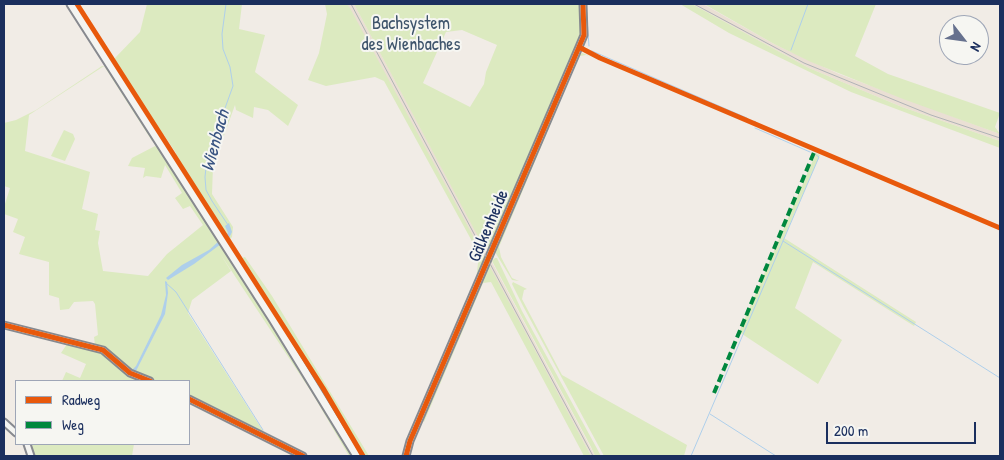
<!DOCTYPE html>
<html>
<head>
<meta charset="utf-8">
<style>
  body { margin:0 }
  #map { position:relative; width:1004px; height:460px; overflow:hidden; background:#f1ece6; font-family:"Patrick Hand",sans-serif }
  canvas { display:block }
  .frame { position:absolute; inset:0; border:5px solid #1b2f5e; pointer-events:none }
  .legend { position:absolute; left:15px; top:380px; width:175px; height:65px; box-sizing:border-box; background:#f6f6f2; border:1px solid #9ea6b7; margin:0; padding:6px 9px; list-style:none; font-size:15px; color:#1b2f5e }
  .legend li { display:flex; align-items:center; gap:10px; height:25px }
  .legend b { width:25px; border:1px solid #9ea6b7 }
  .north { position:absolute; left:939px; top:15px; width:50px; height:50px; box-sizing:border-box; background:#f6f6f2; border:1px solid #9ea6b7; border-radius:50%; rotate:120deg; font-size:14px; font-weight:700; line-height:20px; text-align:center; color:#1b2f5e }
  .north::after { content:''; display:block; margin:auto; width:18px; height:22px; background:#66718e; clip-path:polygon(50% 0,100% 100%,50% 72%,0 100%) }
  .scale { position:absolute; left:826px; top:422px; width:150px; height:22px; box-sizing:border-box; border:2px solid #1b2f5e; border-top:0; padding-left:6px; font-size:15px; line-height:18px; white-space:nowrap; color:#1b2f5e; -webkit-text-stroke:4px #f6f6f2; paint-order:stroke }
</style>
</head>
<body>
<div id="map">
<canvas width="1004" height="460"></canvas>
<div class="frame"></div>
<ul class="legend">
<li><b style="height:6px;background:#e8590c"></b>Radweg</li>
<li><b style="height:6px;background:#00873e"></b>Weg</li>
</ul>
<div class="north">N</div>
<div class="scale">200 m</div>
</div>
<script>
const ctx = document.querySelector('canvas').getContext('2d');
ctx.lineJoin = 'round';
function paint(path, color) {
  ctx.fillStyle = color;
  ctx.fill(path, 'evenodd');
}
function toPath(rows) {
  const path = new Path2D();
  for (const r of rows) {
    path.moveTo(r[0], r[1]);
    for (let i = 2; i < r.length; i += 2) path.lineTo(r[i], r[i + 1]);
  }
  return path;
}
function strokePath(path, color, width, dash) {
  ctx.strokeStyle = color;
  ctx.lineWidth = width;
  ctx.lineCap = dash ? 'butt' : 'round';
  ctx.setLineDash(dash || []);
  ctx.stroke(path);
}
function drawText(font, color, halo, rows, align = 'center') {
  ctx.font = font + ' "Patrick Hand",sans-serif';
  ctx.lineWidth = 4;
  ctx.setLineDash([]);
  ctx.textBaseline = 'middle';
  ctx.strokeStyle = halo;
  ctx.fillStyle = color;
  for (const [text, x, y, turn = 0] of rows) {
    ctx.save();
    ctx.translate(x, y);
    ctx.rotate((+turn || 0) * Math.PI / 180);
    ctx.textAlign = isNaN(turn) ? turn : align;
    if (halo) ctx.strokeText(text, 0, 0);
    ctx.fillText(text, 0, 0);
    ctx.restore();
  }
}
paint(toPath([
  [347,4,354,4,483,244,486,242,489,249,486,251,595,456,591,456],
  [692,4,703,4,774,44,839,74,1000,134,1000,141,902,107,809,68]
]), '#eadfd4');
paint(toPath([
  [147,4,242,4,239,29,265,35,255,72,298,105,288,126,268,110,254,107,253,118,236,110,235,105,213,166,212,194,233,227,232,237,222,248,273,324,354,456,349,456,312,393,219,252,231,271,192,300,188,313,263,431,260,433,189,397,189,381,62,381,66,372,80,378,86,364,61,353,67,344,95,349,116,357,104,348,95,345,94,337,98,335,95,304,93,301,74,302,69,309,60,310,59,298,49,295,49,262,19,254,25,237,13,232,18,219,4,214,4,207,10,188,4,186,4,123,16,120,36,110,102,66,108,67,154,137,152,141,104,66,29,115,25,151,90,172,82,209,98,214,95,230,100,231,98,243,103,271,148,276,167,254,203,225,190,206,183,209,175,198,182,193,165,165,161,178,146,176,143,178,145,168,128,166,132,158,155,146,175,158,176,153,164,135,161,138,113,64,115,58,140,32],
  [325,4,347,4,350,8,486,260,417,421,476,281,479,254,384,81,375,77,326,86,308,80,319,53,327,14],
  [354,4,582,4,582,35,491,248,489,249,486,242,482,244],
  [462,30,497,45,486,72,484,84,470,107,423,83,446,32],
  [680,4,692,4,809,68,902,107,1000,141,1000,148,851,92,729,33],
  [704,4,876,4,855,56,888,74,1000,113,995,127,1000,134,903,99,811,62,774,44],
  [582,53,593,57,586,55,580,56,575,66,499,247,501,257,512,278,519,281,512,280,495,252,495,250,577,57],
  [64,130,73,134,75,139,65,161,51,156],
  [816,153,820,155,784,238,916,322,914,326,813,262,795,308,842,340,818,384,739,332],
  [230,247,304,359,362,456,360,456],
  [245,257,272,296,369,456,364,456,242,258],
  [495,258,497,258,522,311,601,456,595,456,591,447,492,261],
  [489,265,537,354,591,456,584,456,491,282,483,283,424,422,423,421],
  [513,282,527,289,524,290,522,299,562,375,687,445,684,456,604,456,523,306,512,284],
  [32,444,134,444,132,456,34,456]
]), '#dceac0');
paint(toPath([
  [229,223,232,232,229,238,194,264,168,280,166,278,182,265,209,250,228,233,225,226],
  [165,281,167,282,168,293,165,314,135,373,131,371,136,366,161,315,166,295]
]), '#aecfeb');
strokePath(toPath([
  [226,4,222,34,223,49,230,67,233,86,207,158,205,177,206,190,212,201,228,225],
  [586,4,589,46],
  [791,50,808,4],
  [592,51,747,118],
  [755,121,756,122],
  [755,128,810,152],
  [783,241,1000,378],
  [166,283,176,292,263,430],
  [710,414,776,456],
  [691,456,819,157,816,155]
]), '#aecfeb', 1);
const street = toPath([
  [4,325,103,350,130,373,150,381],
  [189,399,303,456],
  [4,422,16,433],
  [27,444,31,456],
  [406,456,410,441,579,47,584,35,583,4]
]);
const secondary = toPath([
  [71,4,273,319,357,456]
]);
strokePath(street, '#87898f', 9);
strokePath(secondary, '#87898f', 11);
strokePath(street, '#f4f4f1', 5);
strokePath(secondary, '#f4f4f1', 7);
strokePath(toPath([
  [351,4,593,456],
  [694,4,804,63,931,115,1000,138]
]), '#b1b3b7', 1);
strokePath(toPath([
  [714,393,815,150]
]), '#00873e', 4, [8, 4]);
strokePath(toPath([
  [77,4,323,388,363,456],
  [579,47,600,58,1000,228],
  [4,325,103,350,130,373,150,381],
  [189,399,303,456],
  [406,456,410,441,579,47,584,35,583,4]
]), '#e8590c', 5);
drawText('18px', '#3e546b', '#f6f6f2', [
  ["Bachsystem",411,24],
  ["des Wienbaches",411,45]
]);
drawText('18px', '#1b2f5e', '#f6f6f2', [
  ["Gälkenheide",489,226,-67]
]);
drawText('italic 19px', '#395482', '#f6f6f2', [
  ["Wienbach",216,141,-75]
]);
</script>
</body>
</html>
